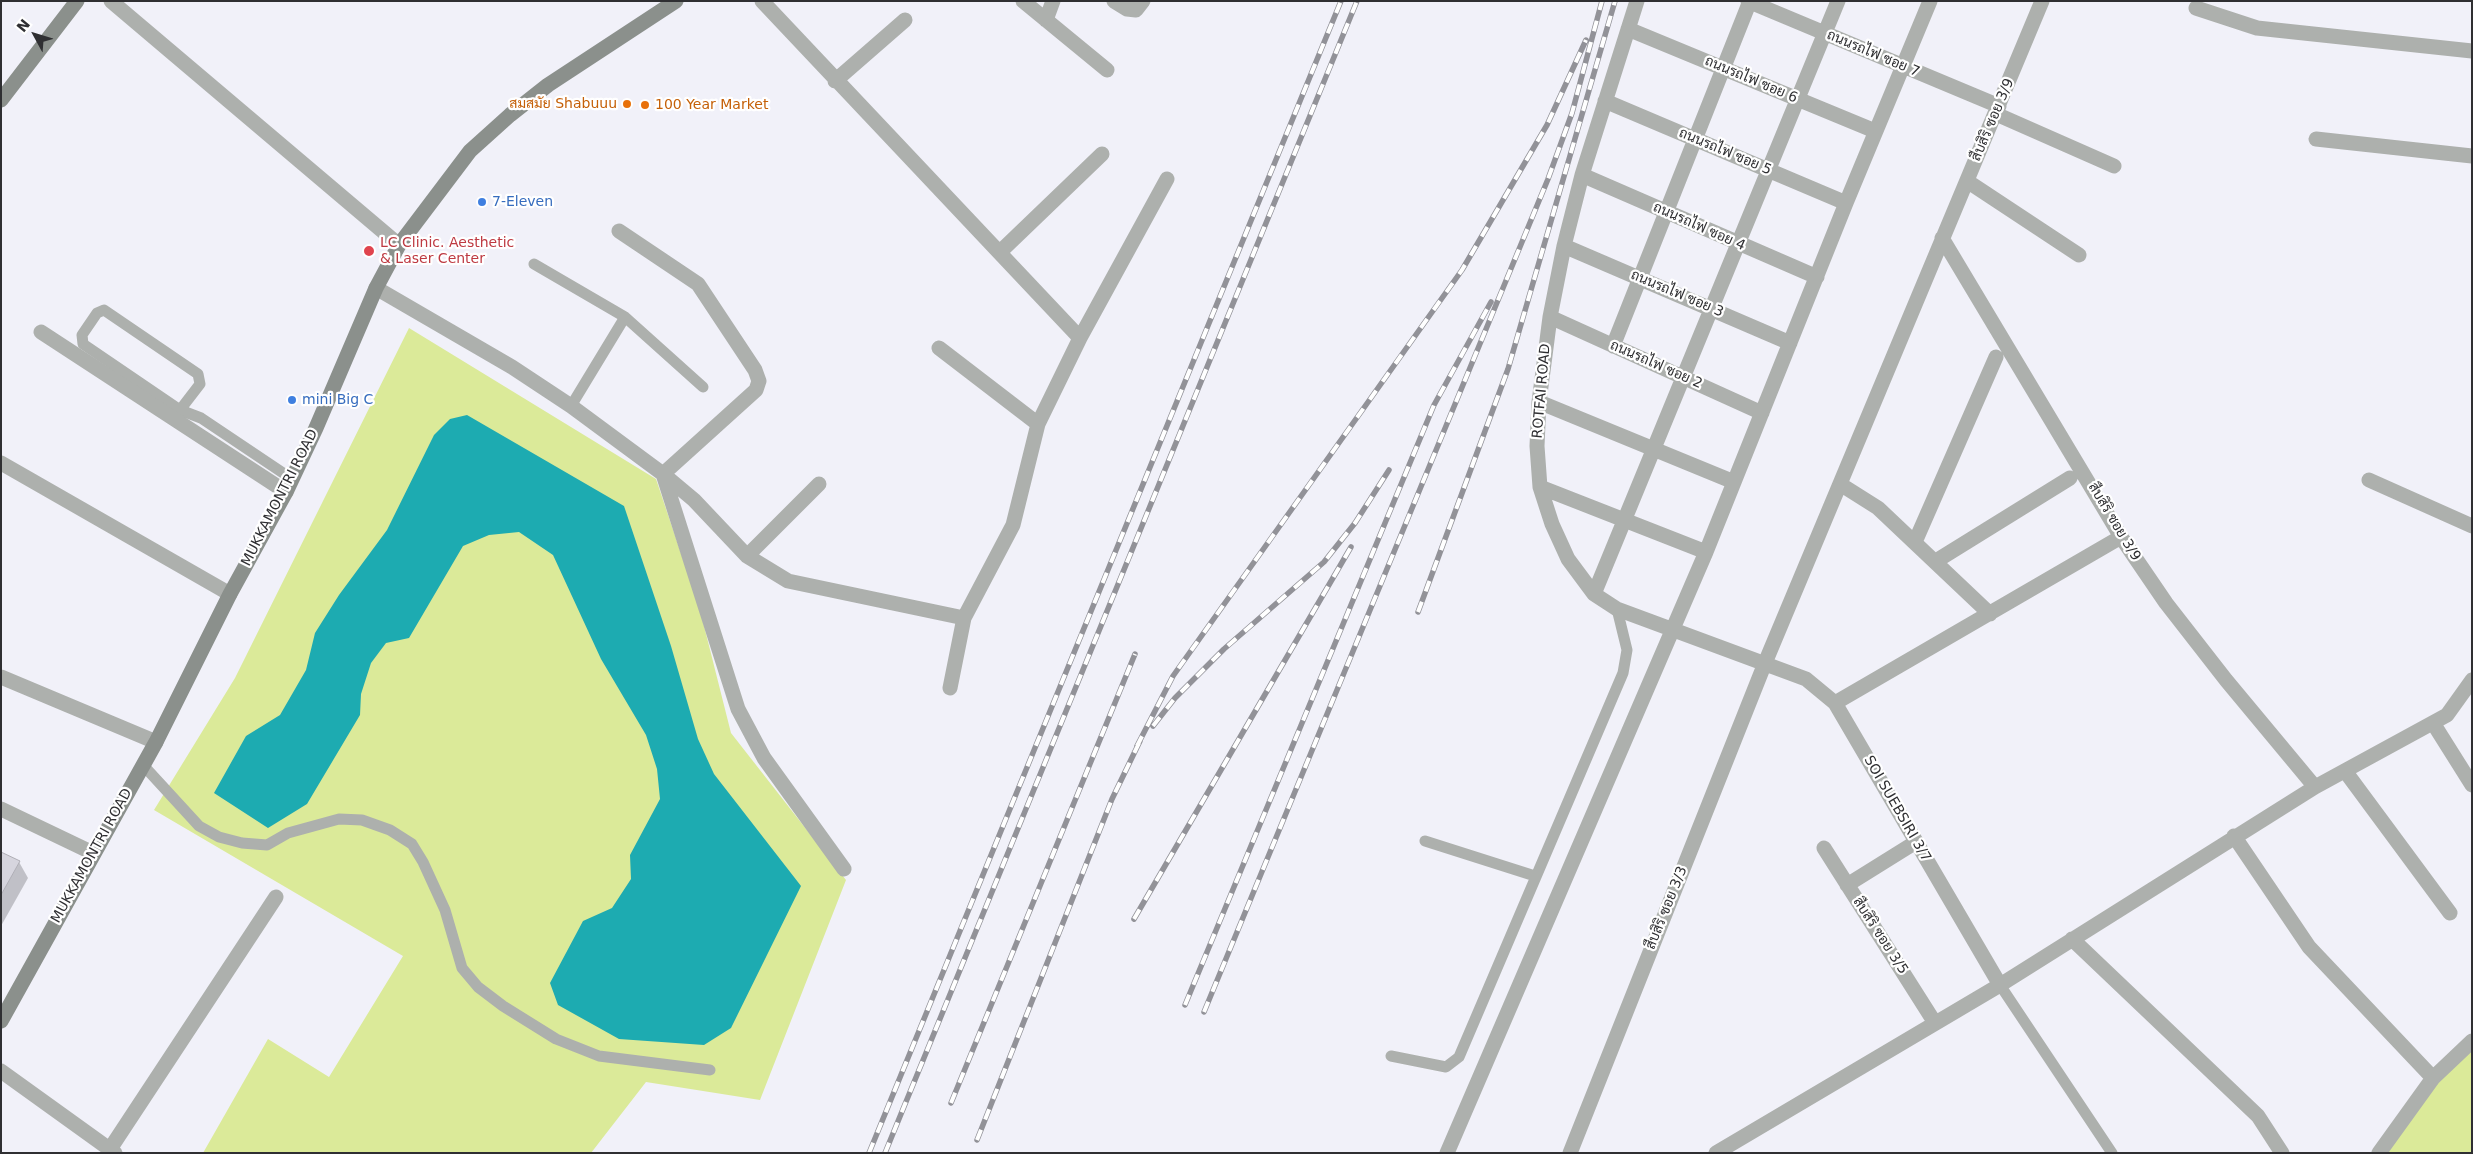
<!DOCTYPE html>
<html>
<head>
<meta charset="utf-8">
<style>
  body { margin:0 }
  #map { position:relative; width:2473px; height:1154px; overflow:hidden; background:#f1f1f9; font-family:"DejaVu Sans",sans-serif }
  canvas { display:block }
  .frame { position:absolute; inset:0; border:2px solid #2f2f32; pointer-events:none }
  .north { position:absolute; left:10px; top:10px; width:50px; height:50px; -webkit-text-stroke:4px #fff; paint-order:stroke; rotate:309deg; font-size:14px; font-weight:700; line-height:20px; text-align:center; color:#2f2f32 }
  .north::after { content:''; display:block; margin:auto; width:18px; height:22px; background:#2f2f32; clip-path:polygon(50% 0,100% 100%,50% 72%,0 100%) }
</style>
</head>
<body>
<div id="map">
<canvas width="2473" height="1154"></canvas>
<div class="frame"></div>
<div class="north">N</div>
</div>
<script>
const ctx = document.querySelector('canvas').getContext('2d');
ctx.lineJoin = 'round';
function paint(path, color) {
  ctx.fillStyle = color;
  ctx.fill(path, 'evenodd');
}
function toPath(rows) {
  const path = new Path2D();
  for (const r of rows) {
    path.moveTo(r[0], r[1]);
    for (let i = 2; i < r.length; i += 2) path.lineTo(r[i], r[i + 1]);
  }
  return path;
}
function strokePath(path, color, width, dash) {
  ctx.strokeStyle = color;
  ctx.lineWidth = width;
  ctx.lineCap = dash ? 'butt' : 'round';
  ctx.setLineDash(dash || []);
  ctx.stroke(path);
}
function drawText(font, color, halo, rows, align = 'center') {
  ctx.font = font + ' "DejaVu Sans",Sarabun,sans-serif';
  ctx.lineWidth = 4.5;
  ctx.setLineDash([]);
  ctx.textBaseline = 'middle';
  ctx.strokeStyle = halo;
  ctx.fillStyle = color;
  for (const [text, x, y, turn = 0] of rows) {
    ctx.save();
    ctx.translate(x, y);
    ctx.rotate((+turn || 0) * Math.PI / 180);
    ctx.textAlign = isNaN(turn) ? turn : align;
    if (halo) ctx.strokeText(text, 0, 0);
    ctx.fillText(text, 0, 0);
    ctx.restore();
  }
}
paint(toPath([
  [409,328,656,479,700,610,731,733,846,880,760,1100,646,1082,591,1153,203,1153,268,1039,329,1077,403,956,154,810,235,678],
  [2472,1041,2472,1153,2379,1153]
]), '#dbea99');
paint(toPath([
  [467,415,624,506,671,646,698,739,714,774,801,886,731,1028,704,1045,619,1039,558,1005,550,983,583,921,612,908,631,879,630,855,660,799,657,769,646,735,601,659,553,555,519,532,489,535,463,546,409,638,386,643,371,663,361,694,360,715,307,804,268,828,214,793,246,736,280,715,306,670,315,633,339,595,387,530,434,435,450,419]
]), '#1dabb1');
paint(toPath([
  [1,853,19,862,28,878,1,926]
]), '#0003');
const building = toPath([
  [1,852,20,861,1,895,1,852]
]);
paint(building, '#d6d5de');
strokePath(building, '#afaeb6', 1);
strokePath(toPath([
  [534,264,625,317,703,387],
  [571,406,625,317],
  [180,410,200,384,198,374,104,310,97,313,82,335,83,344,180,410,201,418,292,479],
  [143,765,199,826,219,837,242,843,267,845,288,833,339,819,362,820,390,830,412,844,423,862,445,910,462,968,478,987,503,1006,556,1039,599,1056,710,1070],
  [1425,841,1535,876],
  [2000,985,2112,1153],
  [1391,1056,1446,1067,1459,1057,1623,673,1627,650,1617,609]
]), '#adb0ad', 11);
strokePath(toPath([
  [111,1,399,245],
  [762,1,1080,338],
  [1023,1,1107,70],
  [1114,1,1127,9,1136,10,1143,1],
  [1637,1,1582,175,1564,246,1550,317,1539,402,1537,446,1540,487,1552,524,1568,559,1594,594,1617,609,1806,679,1835,703,2000,985],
  [1748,1,1999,106],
  [2196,8,2257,28,2472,51],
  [1046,20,1053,1],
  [1628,29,1875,131],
  [835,81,905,20],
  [1605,101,1846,203],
  [1996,114,2114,166],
  [2316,139,2472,156],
  [1582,175,1817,277],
  [1967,181,2079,255],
  [619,231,698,284,755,370,759,381,756,390,663,474,738,709,764,758,844,869],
  [1942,238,2121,537,2166,603,2226,680,2315,787],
  [1564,246,1790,343],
  [1000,252,1102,154],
  [376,288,512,367,571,406,663,474,694,500,747,556,788,581,964,618],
  [1550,317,1762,413],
  [41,332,286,492],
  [1613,346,1750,1],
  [939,348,1038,424],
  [1539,402,1734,482],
  [1,463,230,594],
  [2369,480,2472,526],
  [1840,484,1878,508,1990,614],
  [1540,487,1706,552],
  [1915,542,1996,357],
  [747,556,819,484],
  [1936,561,2070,478],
  [1594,594,1838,1],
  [1,677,156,742],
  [950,688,964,618,1013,525,1038,424,1080,338,1167,179],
  [1835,703,2121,537],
  [2433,723,2472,785],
  [2345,771,2450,913],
  [1,809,93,853],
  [2234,836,2309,947,2433,1078],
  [1824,848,1935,1023],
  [1847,885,1916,842],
  [2072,939,2258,1116,2282,1153],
  [1,1071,115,1153],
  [110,1149,276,897],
  [1447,1153,1706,552,1846,203,1930,1],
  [1570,1153,1765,663,2042,1],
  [1716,1153,2000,985,2315,787,2447,715,2472,680],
  [2379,1153,2433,1078,2472,1041]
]), '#adb0ad', 15);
strokePath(toPath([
  [1,100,77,1],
  [1,1021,156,742,230,594,286,492,316,428,376,288,399,245,470,151,510,115,548,85,676,1]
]), '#8b908c', 15);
const rail = toPath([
  [1418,612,1508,369,1615,1],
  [1153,726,1175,698,1224,649,1324,562,1355,523,1389,470],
  [1137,746,1173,676,1462,270,1547,125,1586,40],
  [1134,919,1351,547],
  [1185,1005,1434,405,1491,302],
  [1204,1012,1548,179,1572,113,1602,1],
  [951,1103,1135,654],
  [977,1140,1112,799,1140,741],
  [869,1153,1341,1],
  [885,1153,1357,1]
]);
strokePath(rail, '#929298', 5.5);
strokePath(rail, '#fff', 4, [11]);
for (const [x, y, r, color] of [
  [627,104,5,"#e8710a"],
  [645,105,5,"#e8710a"],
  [482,202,5,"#3f7fe0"],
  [369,251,6,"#e0444e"],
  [292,400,5,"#3f7fe0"]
]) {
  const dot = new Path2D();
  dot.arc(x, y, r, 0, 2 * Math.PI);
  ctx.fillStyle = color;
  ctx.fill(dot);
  strokePath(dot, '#fff', 2);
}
drawText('14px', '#2f2f32', '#fff', [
  ["ถนนรถไฟ ซอย 7",1873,54,23],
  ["ถนนรถไฟ ซอย 6",1751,80,23],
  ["สืบสิริ ซอย 3/9",1993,120,-67],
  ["ถนนรถไฟ ซอย 5",1725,152,23],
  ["ถนนรถไฟ ซอย 4",1699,227,24],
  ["ถนนรถไฟ ซอย 3",1677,294,23],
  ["ถนนรถไฟ ซอย 2",1656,365,24],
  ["ROTFAI ROAD",1542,391,-85],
  ["MUKKAMONTRI ROAD",280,498,-63],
  ["สืบสิริ ซอย 3/9",2114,522,59],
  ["SOI SUEBSIRI 3/7",1897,809,60],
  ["MUKKAMONTRI ROAD",92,856,-61],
  ["สืบสิริ ซอย 3/3",1667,908,-68],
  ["สืบสิริ ซอย 3/5",1880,936,57]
]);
drawText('14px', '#c56008', '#fff', [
  ["สมสมัย Shabuuu",617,104],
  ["100 Year Market",655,105,"left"]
], 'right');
drawText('14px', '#366cbe', '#fff', [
  ["7-Eleven",492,202],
  ["mini Big C",302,400]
], 'left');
drawText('14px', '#be3a42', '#fff', [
  ["LC Clinic. Aesthetic",380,243],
  ["& Laser Center",380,259]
], 'left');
</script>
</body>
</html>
